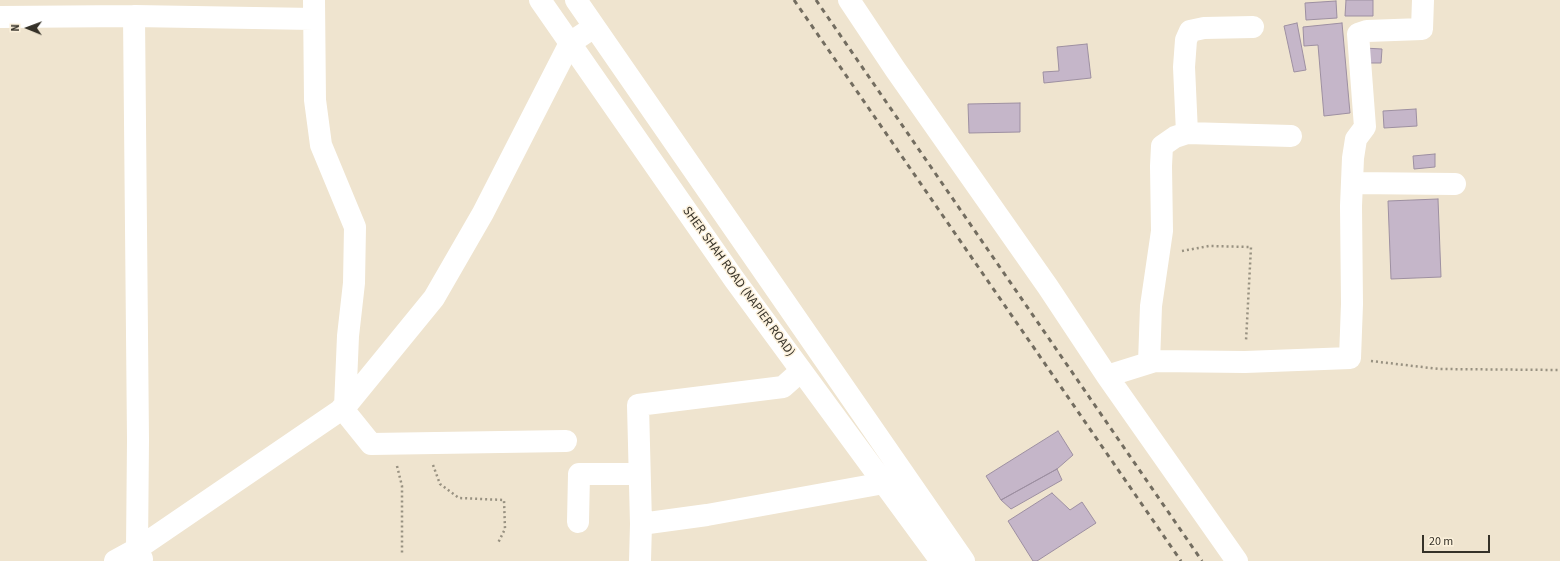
<!DOCTYPE html>
<html>
<head>
<meta charset="utf-8">
<style>
  body { margin:0 }
  #map { position:relative; width:1560px; height:561px; overflow:hidden; background:#efe4cf; font-family:"Source Sans 3",sans-serif }
  canvas { display:block }
  .north { position:absolute; left:8px; top:8px; width:40px; height:40px; -webkit-text-stroke:3px #fcf1dc; paint-order:stroke; rotate:271deg; font-size:11px; font-weight:700; line-height:16px; text-align:center; color:#353128 }
  .north::after { content:''; display:block; margin:auto; width:14px; height:18px; background:#353128; clip-path:polygon(50% 0,100% 100%,50% 72%,0 100%) }
  .scale { position:absolute; left:1422px; top:535px; width:68px; height:18px; box-sizing:border-box; border:2px solid #353128; border-top:0; padding-left:5px; font-size:12px; line-height:14px; white-space:nowrap; color:#353128; -webkit-text-stroke:3px #fcf1dc; paint-order:stroke }
</style>
</head>
<body>
<div id="map">
<canvas width="1560" height="561"></canvas>
<div class="north">N</div>
<div class="scale">20 m</div>
</div>
<script>
const ctx = document.querySelector('canvas').getContext('2d');
ctx.lineJoin = 'round';
function paint(path, color) {
  ctx.fillStyle = color;
  ctx.fill(path, 'evenodd');
}
function toPath(rows) {
  const path = new Path2D();
  for (const r of rows) {
    path.moveTo(r[0], r[1]);
    for (let i = 2; i < r.length; i += 2) path.lineTo(r[i], r[i + 1]);
  }
  return path;
}
function strokePath(path, color, width, dash) {
  ctx.strokeStyle = color;
  ctx.lineWidth = width;
  ctx.lineCap = dash ? 'butt' : 'round';
  ctx.setLineDash(dash || []);
  ctx.stroke(path);
}
function drawText(font, color, halo, rows, align = 'center') {
  ctx.font = font + ' "Source Sans 3",sans-serif';
  ctx.lineWidth = 3;
  ctx.setLineDash([]);
  ctx.textBaseline = 'middle';
  ctx.strokeStyle = halo;
  ctx.fillStyle = color;
  for (const [text, x, y, turn = 0] of rows) {
    ctx.save();
    ctx.translate(x, y);
    ctx.rotate((+turn || 0) * Math.PI / 180);
    ctx.textAlign = isNaN(turn) ? turn : align;
    if (halo) ctx.strokeText(text, 0, 0);
    ctx.fillText(text, 0, 0);
    ctx.restore();
  }
}
const building = toPath([
  [1346,0,1373,0,1373,16,1345,16,1346,0],
  [1336,1,1337,18,1306,20,1305,3,1336,1],
  [1297,23,1306,70,1294,72,1284,26,1297,23],
  [1342,23,1350,113,1324,116,1318,45,1304,46,1303,27,1342,23],
  [1087,44,1091,78,1044,83,1043,72,1059,71,1057,47,1087,44],
  [1364,48,1382,49,1381,63,1364,63,1364,48],
  [1020,103,1020,132,969,133,968,104,1020,103],
  [1416,109,1417,126,1384,128,1383,111,1416,109],
  [1435,154,1435,167,1414,169,1413,156,1435,154],
  [1438,199,1441,277,1391,279,1388,201,1438,199],
  [1058,431,1073,455,1057,469,1001,500,986,476,1058,431],
  [1057,469,1062,480,1011,509,1001,500,1057,469],
  [1052,493,1070,510,1082,502,1096,523,1037,561,1033,561,1008,521,1052,493]
]);
paint(building, '#c5b6c9');
strokePath(building, '#9d8fa1', 1);
strokePath(toPath([
  [1182,251,1209,246,1251,247,1246,341],
  [1371,361,1439,369,1560,370],
  [433,465,440,484,459,498,504,500,505,529,498,543],
  [397,466,402,486,402,555]
]), '#989181', 2.5, [2, 3]);
strokePath(toPath([
  [314,0,315,100,321,145,355,227,354,283,348,336,345,407],
  [849,0,895,69,1048,287,1107,376,1155,361,1245,362,1350,358,1352,304,1351,206,1353,158,1356,139,1365,127,1358,34,1367,31,1422,29,1423,0],
  [134,16,138,440,137,549,142,559],
  [0,17,134,16,314,19],
  [1187,133,1291,136],
  [1352,183,1455,184],
  [1149,363,1151,306,1162,231,1161,166,1162,146,1175,137,1187,133,1184,67,1186,40,1190,31,1204,28,1253,27],
  [1107,376,1237,561],
  [342,408,371,444,566,441],
  [578,522,579,474,639,474],
  [641,524,638,405,783,387,801,371],
  [115,561,137,549,345,407,434,298,483,213,570,43,594,27],
  [640,561,641,524,707,515,884,483]
]), '#fff', 22);
strokePath(toPath([
  [540,0,734,279,941,561],
  [576,0,964,561]
]), '#fff', 22);
strokePath(toPath([
  [794,0,1181,561],
  [816,0,1202,561]
]), '#736d60', 3, [5, 5]);
drawText('13px', '#353128', '#fcf1dc', [
  ["SHER SHAH ROAD (NAPIER ROAD)",738,282,54]
]);
</script>
</body>
</html>
